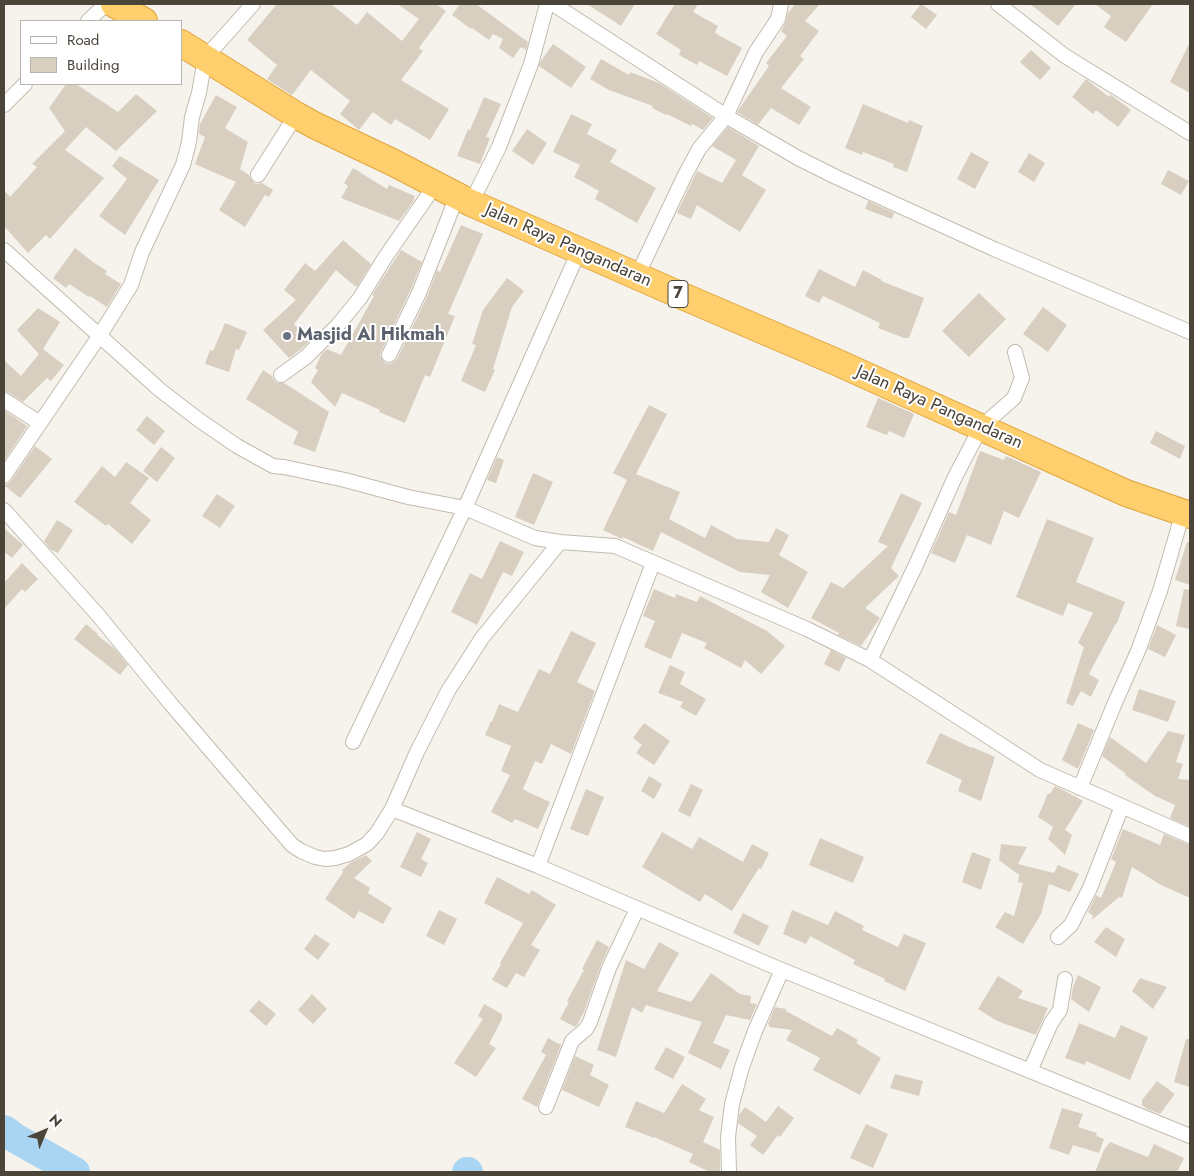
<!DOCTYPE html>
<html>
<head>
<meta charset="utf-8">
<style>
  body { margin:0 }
  #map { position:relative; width:1194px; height:1176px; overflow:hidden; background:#f6f3ec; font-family:Jost,sans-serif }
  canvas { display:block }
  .frame { position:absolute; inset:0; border:5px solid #4b4439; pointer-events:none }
  .legend { position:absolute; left:20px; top:20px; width:162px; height:65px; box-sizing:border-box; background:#fff; border:1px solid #b7b4b0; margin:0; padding:6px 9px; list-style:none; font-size:15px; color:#4b4439 }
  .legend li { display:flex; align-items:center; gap:10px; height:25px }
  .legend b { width:25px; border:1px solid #b7b4b0 }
  .north { position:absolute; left:20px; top:1106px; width:50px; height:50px; -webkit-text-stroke:4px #fff; paint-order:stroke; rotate:45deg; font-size:14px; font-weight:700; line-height:20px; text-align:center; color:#4b4439 }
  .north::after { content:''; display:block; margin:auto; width:18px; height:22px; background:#4b4439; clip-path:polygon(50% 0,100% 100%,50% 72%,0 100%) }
</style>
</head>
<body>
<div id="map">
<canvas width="1194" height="1176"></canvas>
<div class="frame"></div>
<ul class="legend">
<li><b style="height:6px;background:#fff"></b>Road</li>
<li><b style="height:14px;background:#d8cfc1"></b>Building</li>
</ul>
<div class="north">N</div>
</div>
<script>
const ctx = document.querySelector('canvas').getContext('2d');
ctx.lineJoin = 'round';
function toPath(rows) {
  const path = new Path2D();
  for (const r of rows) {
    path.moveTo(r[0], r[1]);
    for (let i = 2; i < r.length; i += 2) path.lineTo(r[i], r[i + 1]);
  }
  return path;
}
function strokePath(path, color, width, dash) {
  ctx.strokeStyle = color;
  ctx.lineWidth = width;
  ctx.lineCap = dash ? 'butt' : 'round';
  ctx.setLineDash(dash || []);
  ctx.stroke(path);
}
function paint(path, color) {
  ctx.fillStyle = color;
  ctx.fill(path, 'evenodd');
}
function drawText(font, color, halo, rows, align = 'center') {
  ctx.font = font + ' Jost,sans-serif';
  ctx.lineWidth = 4;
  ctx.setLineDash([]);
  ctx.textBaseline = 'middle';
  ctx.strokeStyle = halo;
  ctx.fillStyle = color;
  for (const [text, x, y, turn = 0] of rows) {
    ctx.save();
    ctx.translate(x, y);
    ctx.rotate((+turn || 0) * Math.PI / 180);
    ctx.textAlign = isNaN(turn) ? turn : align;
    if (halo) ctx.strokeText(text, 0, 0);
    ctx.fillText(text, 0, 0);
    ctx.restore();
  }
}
strokePath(toPath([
  [4,1130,15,1138,75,1172],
  [467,1172,468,1172]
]), '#a9d4f2', 30);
paint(toPath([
  [277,4,331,4,357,25,367,12,402,41,419,19,397,4,436,4,446,11,419,48,423,51,401,80,449,109,430,140,395,119,391,125,373,112,359,130,340,114,350,101,311,70,292,95,267,79,277,65,247,40],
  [460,4,476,4,528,42,526,50,521,47,513,58,499,48,503,39,493,34,489,40,472,28,471,29,452,15],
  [587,4,635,4,621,26],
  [675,4,698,4,693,12,718,26,715,33,742,48,727,76,699,61,697,65,679,55,681,50,656,34],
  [795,4,820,4,805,21,819,31,800,56,804,59,781,88,811,107,799,125,771,108,758,125,737,112,769,66,766,63,787,36,781,31,785,24,788,13],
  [921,4,937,15,926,29,911,17],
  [1030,4,1076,4,1058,26],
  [1095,4,1153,4,1126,42,1104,27,1111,16],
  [1190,42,1190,93,1170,82],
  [553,44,586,67,571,88,539,66,540,62],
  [1031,50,1051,68,1040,80,1020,62],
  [601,59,629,75,630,72,659,83,713,118,703,130,692,124,691,126,667,114,666,115,652,108,653,106,609,90,590,79],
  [1086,79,1109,97,1111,94,1111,95,1131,110,1118,127,1096,110,1093,114,1072,97],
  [66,84,76,84,118,112,136,94,157,111,116,151,86,127,65,150,104,178,50,239,46,235,28,253,4,226,4,190,10,197,37,167,32,164,65,131,49,108],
  [216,95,237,107,225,128,248,142,240,169,249,175,251,179,254,183,257,184,262,183,273,190,269,197,265,195,245,227,219,210,236,182,195,164,205,137,199,134,200,124],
  [484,97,501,104,486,137,490,138,480,164,457,156,468,129,470,130],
  [863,104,908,123,909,120,923,126,907,172,893,167,894,164,863,152,862,155,845,148],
  [571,114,592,124,587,134,617,150,610,162,656,188,637,223,595,199,599,191,574,177,580,165,553,152],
  [728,127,759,146,742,175,766,190,740,232,697,205,691,219,677,213,697,171,722,183,736,160,712,146],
  [527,129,547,143,533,165,512,151],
  [971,152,989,162,975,189,957,179],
  [1029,153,1045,163,1034,182,1018,172],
  [120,156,159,180,125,235,99,216,127,179,112,166],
  [353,168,387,189,389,185,415,196,413,202,399,221,341,198,348,186,344,183],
  [1168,170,1189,181,1181,195,1161,184],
  [868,201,894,213,892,219,865,209],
  [461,225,483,234,448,314,455,316,430,377,425,375,405,423,379,412,380,410,342,393,335,407,311,382,318,370,315,368,322,353,327,349,341,355,374,296,372,295,401,250,422,262,411,289,381,352,380,355,382,359,385,363,389,364,394,362,397,359,427,297,437,270,440,272],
  [343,240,371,264,357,287,351,283,336,270,294,324,310,341,300,350,289,358,263,330,296,300,284,290,305,263,315,271],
  [75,248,93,262,107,271,105,274,121,284,107,307,90,296,89,297,69,284,66,288,53,278],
  [819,269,855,287,863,270,882,280,881,281,924,298,909,338,904,338,878,328,880,323,823,296,819,303,805,296],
  [507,278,524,291,512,307,493,369,495,370,485,392,461,381,476,345,472,344,483,310],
  [979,293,1006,319,969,357,942,331],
  [1043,307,1067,325,1048,352,1023,334],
  [38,308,60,322,43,349,64,365,51,381,47,378,23,402,9,393,4,391,4,360,21,376,39,354,17,330],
  [225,323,247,332,239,350,236,349,229,372,205,364,210,350,213,351],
  [263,370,272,376,274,380,277,383,284,383,329,412,315,452,293,444,298,432,246,399],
  [878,398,914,414,904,438,889,431,887,435,866,427],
  [649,405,667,414,636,474,680,492,669,519,705,538,711,525,737,539,769,542,776,528,789,535,779,555,808,572,788,608,761,592,770,575,740,572,661,532,653,551,623,537,622,539,603,530,627,480,613,473],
  [4,410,27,426,4,461],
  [147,416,165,431,154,445,136,430],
  [1156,431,1185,446,1180,459,1150,443],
  [35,446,52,459,20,498,4,485,8,484,11,481],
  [161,447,175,458,157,482,143,471],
  [980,451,1004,460,1006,456,1041,472,1019,518,1004,511,991,545,967,535,955,563,931,553,949,512,956,515],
  [497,457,504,460,496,483,487,480],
  [126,462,149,478,130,503,151,520,132,544,108,524,106,526,74,502,102,466,115,477],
  [533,473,553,482,534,525,515,517],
  [901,493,922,503,891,568,899,576,865,608,880,618,861,646,838,635,839,633,811,618,831,582,843,588,888,546,878,542],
  [217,494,235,506,220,528,202,516],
  [1047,519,1094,538,1076,582,1125,602,1117,623,1116,623,1089,674,1099,680,1091,697,1081,691,1073,706,1066,703,1084,647,1078,643,1093,613,1068,603,1063,616,1016,597],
  [57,520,73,530,58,553,50,549,44,541],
  [4,528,23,545,12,558,4,552],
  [500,541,524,552,512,576,503,572,477,625,451,612,470,573,482,579],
  [1187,542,1190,542,1190,585,1175,580],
  [22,563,38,579,25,592,22,589,4,609,4,583],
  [654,589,675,598,676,594,697,602,700,596,767,631,785,646,761,674,745,660,741,668,704,648,707,643,682,633,671,659,644,647,655,621,643,616],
  [1184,589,1190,590,1190,629,1176,626],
  [86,624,98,634,97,635,115,649,128,665,120,675,74,639],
  [1157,625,1176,635,1165,657,1148,649],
  [571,631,596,643,577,682,595,691,571,754,551,744,542,764,535,761,523,789,528,792,550,802,538,829,515,819,512,823,491,812,510,775,501,771,511,746,485,735,491,721,492,722,499,704,518,712,539,669,550,674],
  [831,650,846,658,839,672,824,664],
  [670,665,685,672,680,684,706,699,696,716,680,707,683,702,658,693],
  [1139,689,1176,701,1168,722,1132,710],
  [644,723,670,741,654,765,636,753,642,745,633,738],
  [1078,723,1094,730,1078,769,1062,760],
  [1168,731,1185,735,1176,762,1183,764,1178,779,1190,780,1190,827,1170,818,1175,805,1155,796,1125,775,1126,774,1102,756,1110,737,1146,763],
  [940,733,972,748,972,747,995,757,981,801,958,791,962,780,926,763],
  [649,776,662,784,654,799,641,791],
  [691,784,703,790,690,817,678,811],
  [1055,786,1065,791,1083,801,1065,830,1072,835,1065,855,1048,839,1053,827,1038,817,1048,793,1050,794],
  [586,789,604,797,588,836,570,829],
  [1123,829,1160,845,1164,834,1190,845,1190,898,1161,885,1132,867,1122,898,1119,897,1092,920,1093,916,1088,912,1096,895,1101,898,1116,862,1111,859],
  [417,832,431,839,421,859,428,863,421,877,400,867],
  [662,832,692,849,699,837,743,862,752,844,769,853,761,869,759,868,732,911,705,894,700,902,642,867],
  [820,838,864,857,853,883,809,865],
  [1001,844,1027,847,1018,864,1054,873,1058,865,1079,874,1070,892,1049,884,1041,914,1023,944,995,927,1005,912,1014,916,1023,883,1018,882,1019,875,999,860],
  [972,852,991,859,981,890,962,882],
  [366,855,372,861,354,878,370,888,368,893,392,908,383,924,359,911,354,919,325,899,343,872,342,870,350,863],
  [497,877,529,894,532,890,556,905,531,945,540,950,524,977,516,973,507,988,492,980,501,964,500,963,523,923,484,903],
  [439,910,457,919,444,945,426,936],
  [792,910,828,925,835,911,864,926,862,930,898,947,904,934,926,943,905,991,884,981,885,979,853,964,855,960,810,936,806,944,783,934],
  [743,913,769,926,759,946,733,933],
  [1106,927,1125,939,1116,957,1094,942],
  [315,934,330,944,318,960,304,949],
  [597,940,609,947,601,965,584,1012,577,1025,575,1027,560,1019,569,1002,567,1001,584,970,582,969],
  [659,942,679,953,657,991,691,1002,711,973,740,994,751,996,750,1003,757,1004,750,1020,726,1015,713,1043,730,1050,721,1069,688,1053,702,1022,646,1005,642,1013,632,1007,616,1057,597,1050,626,960,644,969],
  [1078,975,1101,987,1089,1012,1071,999,1073,987],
  [998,976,1023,991,1018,998,1048,1008,1036,1035,997,1021,978,1009],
  [1140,978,1167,987,1153,1009,1132,991],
  [312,994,327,1009,313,1024,298,1010],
  [259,1000,276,1014,266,1026,249,1011],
  [484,1004,502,1014,502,1019,489,1044,496,1048,476,1077,454,1063,483,1019,478,1016],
  [775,1007,786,1009,786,1011,832,1036,837,1028,858,1040,856,1043,881,1058,860,1095,813,1070,820,1058,786,1040,792,1030,769,1027,769,1025,768,1024],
  [1079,1023,1115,1038,1121,1025,1148,1037,1130,1080,1086,1061,1085,1065,1065,1058],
  [548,1038,561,1045,537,1107,522,1099,546,1055,541,1052],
  [1186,1039,1190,1039,1190,1087,1174,1082],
  [666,1047,685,1057,673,1079,654,1069],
  [575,1056,594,1065,590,1075,609,1085,599,1107,562,1090],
  [895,1074,923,1081,919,1096,890,1088],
  [1157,1081,1175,1094,1160,1114,1147,1109,1142,1105,1142,1100],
  [682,1084,706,1099,699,1110,714,1117,703,1142,720,1150,720,1169,719,1172,710,1172,689,1162,693,1154,654,1137,654,1138,625,1127,636,1101,664,1113],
  [778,1106,794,1118,780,1137,778,1135,763,1155,750,1145,757,1136,738,1123,739,1115,745,1107,766,1122],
  [1062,1108,1083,1114,1078,1127,1097,1133,1096,1136,1104,1139,1099,1153,1073,1145,1069,1155,1049,1148],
  [866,1124,888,1134,873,1168,850,1158],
  [1110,1142,1148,1157,1154,1144,1184,1158,1177,1172,1095,1172,1104,1150]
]), '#d8cfc1');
const street = toPath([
  [553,4,726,116,798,158,836,177,994,249,1190,332],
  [998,4,1065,56,1190,133],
  [88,21,106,4],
  [4,105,25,84],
  [258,175,296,115],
  [471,203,499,147,518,98,531,64,547,4],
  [4,250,160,390,199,420,237,446,273,466,284,467,345,480,408,497,465,508,535,538,560,542,615,546,807,629,870,660,1040,770,1190,836],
  [637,276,685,175,699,149,726,116,756,52,778,19,781,4],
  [389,355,419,293,457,196],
  [281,375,306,357,338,325,360,298,386,256,436,184],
  [4,400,40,423],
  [4,476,100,335,131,285,142,252,183,165,189,142,192,117,199,93,205,58,253,4],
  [4,510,98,615,170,703,292,845,301,851,315,857,325,859,335,858,349,854,367,844,377,833,392,809,417,752,448,691,482,638,560,542],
  [870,660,915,567,954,479,981,427,1014,398,1022,378,1015,352],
  [353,742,465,508,579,251],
  [1080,788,1114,705,1138,651,1160,591,1183,512],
  [392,809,538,866,782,970,1190,1136],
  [538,866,653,563],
  [1058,937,1071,925,1090,888,1122,806],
  [1030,1071,1051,1023,1060,1010,1065,979],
  [546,1107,572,1041,586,1029,590,1022,609,968,637,909],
  [729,1172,728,1137,732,1104,742,1067,755,1031,782,970]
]);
const highway = toPath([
  [114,4,144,21],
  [181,43,296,115,314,125,392,162,471,203,680,295,834,361,1126,493,1190,515]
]);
strokePath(street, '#c2bbae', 16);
strokePath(highway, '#e0a43c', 28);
strokePath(street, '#fff', 14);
strokePath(highway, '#ffcf6e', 26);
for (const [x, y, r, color] of [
  [287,336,5,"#6b7280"]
]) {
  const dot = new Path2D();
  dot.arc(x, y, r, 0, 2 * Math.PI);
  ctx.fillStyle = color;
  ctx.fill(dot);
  strokePath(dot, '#fff', 2);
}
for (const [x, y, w] of [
  [678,294,20]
]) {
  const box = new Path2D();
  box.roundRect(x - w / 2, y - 13.5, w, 27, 4);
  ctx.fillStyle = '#fff';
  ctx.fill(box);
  strokePath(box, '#4b4439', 1);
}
drawText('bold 16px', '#4b4439', null, [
  ["7",678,294]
]);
drawText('18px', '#4b4439', '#fff', [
  ["Jalan Raya Pangandaran",568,246,24],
  ["Jalan Raya Pangandaran",939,408,24]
]);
drawText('bold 18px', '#5b616d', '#fff', [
  ["Masjid Al Hikmah",297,336]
], 'left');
</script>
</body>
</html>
